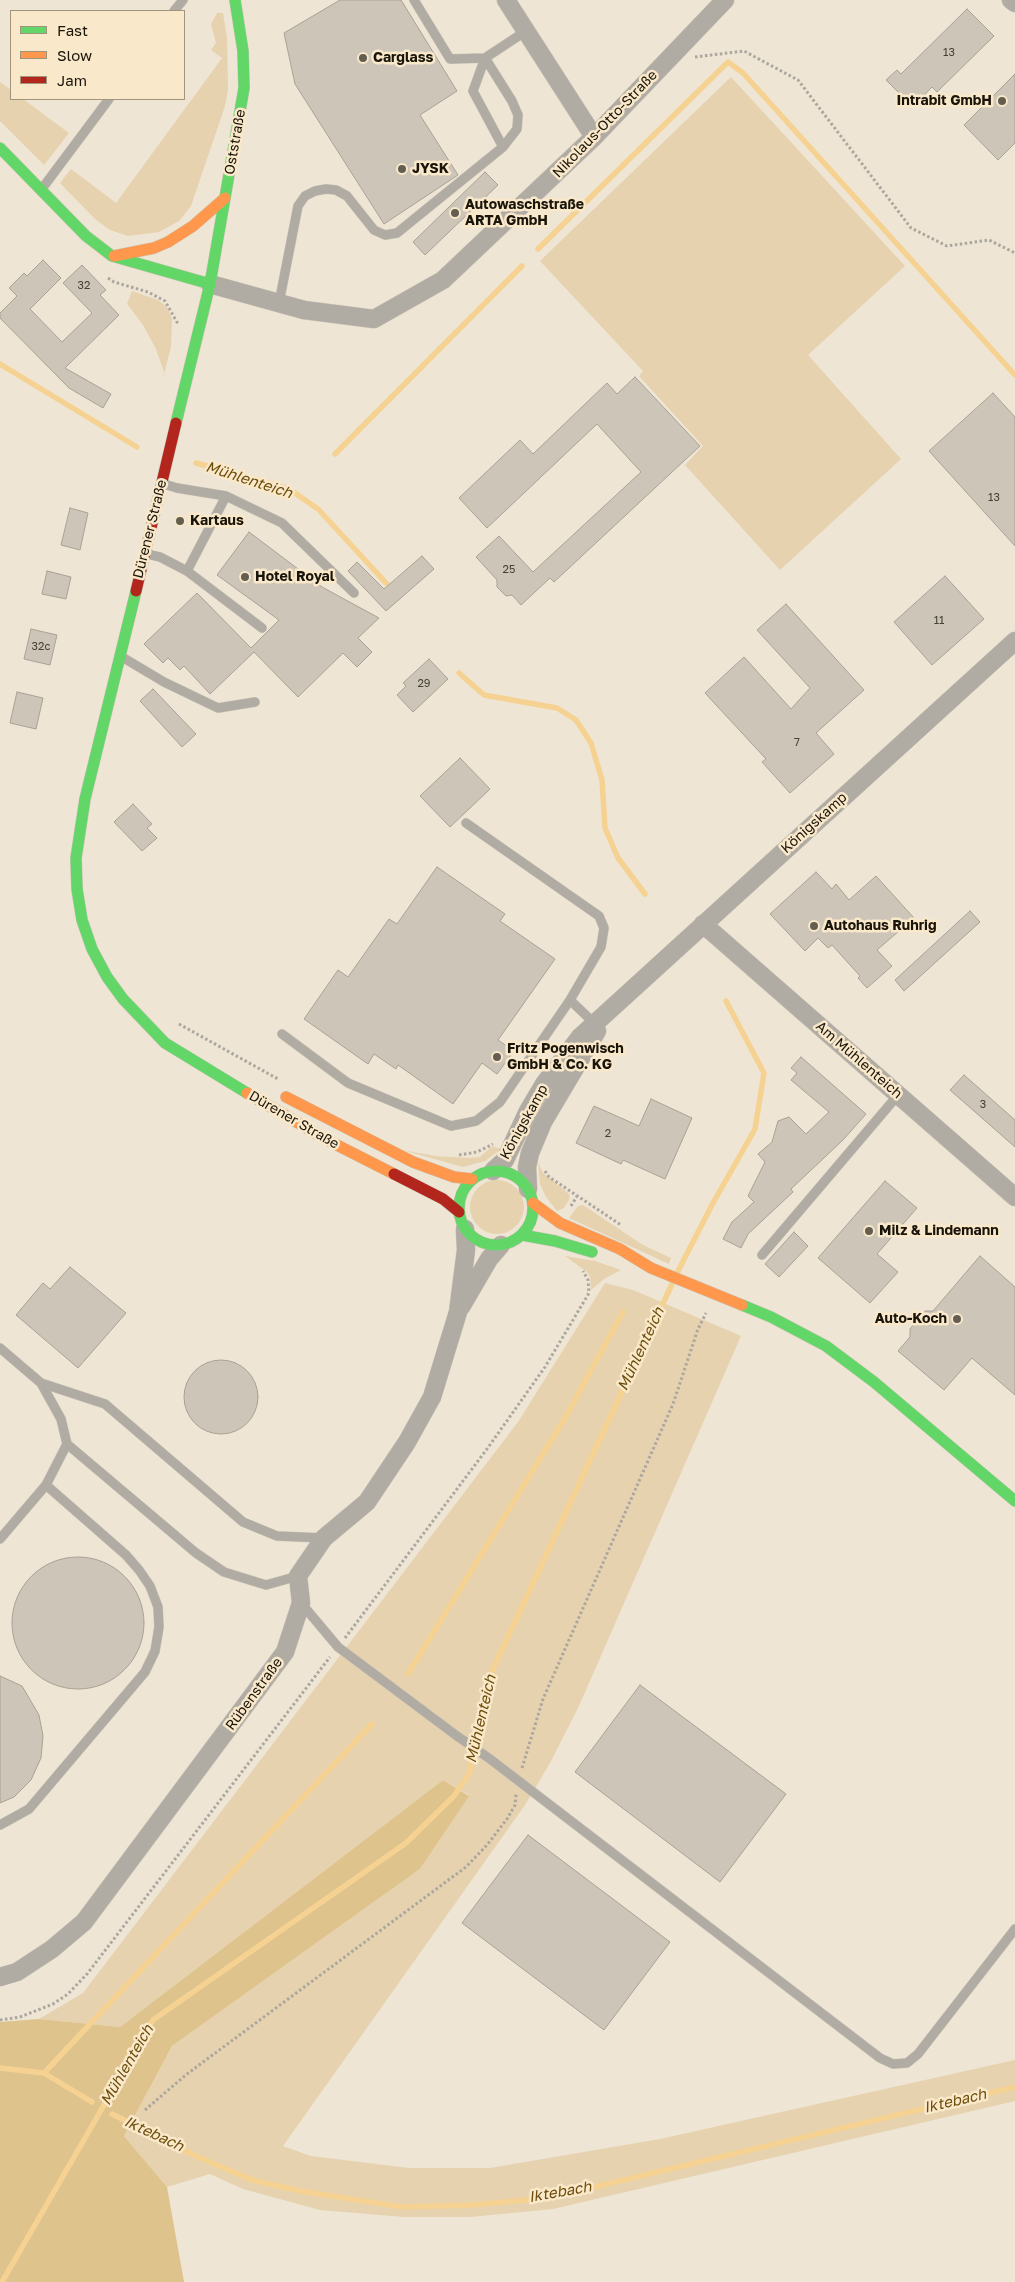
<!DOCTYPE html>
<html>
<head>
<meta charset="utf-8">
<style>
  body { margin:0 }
  #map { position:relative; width:1015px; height:2282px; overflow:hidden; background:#eee5d4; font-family:"Golos Text",sans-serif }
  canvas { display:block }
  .legend { position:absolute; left:10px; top:10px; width:175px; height:90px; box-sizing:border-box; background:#f9e8ca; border:1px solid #a0947d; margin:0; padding:6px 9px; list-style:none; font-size:15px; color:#1a150a }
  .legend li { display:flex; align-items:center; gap:10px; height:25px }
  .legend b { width:25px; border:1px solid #a0947d }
</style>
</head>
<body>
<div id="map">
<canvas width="1015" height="2282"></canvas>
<ul class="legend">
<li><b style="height:6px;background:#63d668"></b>Fast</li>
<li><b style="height:6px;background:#ff974d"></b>Slow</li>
<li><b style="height:6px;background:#b3261e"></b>Jam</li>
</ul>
</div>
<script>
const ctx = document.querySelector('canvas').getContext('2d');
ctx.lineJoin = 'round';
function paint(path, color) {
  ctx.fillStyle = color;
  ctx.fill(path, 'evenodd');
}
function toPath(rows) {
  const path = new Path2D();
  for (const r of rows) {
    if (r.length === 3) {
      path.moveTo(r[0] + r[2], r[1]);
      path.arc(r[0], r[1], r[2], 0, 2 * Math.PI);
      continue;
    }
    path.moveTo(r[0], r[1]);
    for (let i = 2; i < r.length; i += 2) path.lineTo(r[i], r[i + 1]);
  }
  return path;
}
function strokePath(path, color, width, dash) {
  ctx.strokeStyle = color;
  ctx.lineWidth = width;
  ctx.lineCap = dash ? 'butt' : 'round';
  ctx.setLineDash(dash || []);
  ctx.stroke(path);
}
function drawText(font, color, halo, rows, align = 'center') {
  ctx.font = font + ' "Golos Text",sans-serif';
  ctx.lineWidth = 5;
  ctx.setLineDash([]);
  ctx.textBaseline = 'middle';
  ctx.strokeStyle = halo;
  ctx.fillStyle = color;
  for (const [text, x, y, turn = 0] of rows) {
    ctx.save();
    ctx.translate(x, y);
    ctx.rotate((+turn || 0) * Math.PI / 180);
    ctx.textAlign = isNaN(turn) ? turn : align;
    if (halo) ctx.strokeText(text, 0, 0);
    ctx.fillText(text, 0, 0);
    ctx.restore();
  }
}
paint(toPath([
  [217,13,223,13,227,38,228,90,225,106,191,206,179,221,159,232,128,236,110,230,95,219,60,183,71,169,116,203,222,58,211,50,216,43,211,24],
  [731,77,905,266,808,355,901,459,780,570,685,465,703,446,639,376,643,371,540,261],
  [0,82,11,90,11,99,23,99,69,133,44,165,0,121],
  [132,291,158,300,167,307,172,319,171,346,163,379,164,372,156,349,143,325,127,304],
  [492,1146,501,1149,485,1161,463,1167,402,1150,436,1156,470,1158,480,1157],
  [538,1162,543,1173,569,1194,570,1198,564,1208,557,1211,546,1197,540,1184],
  [497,1207,27],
  [583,1205,643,1245,671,1258,669,1264,569,1218,578,1206],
  [565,1256,595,1261,621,1270,604,1279,591,1290,590,1277,587,1272],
  [605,1283,633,1290,741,1336,579,1706,550,1763,525,1805,283,2146,311,2156,409,2168,490,2168,660,2139,1015,2060,1015,2101,553,2209,470,2217,404,2217,320,2210,243,2189,210,2174,167,2187,124,2136,172,2046,420,1869,469,1795,443,1780,120,2027,39,2019,83,1993,518,1422]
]), '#e6d2af');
paint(toPath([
  [443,1780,469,1796,420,1869,172,2046,124,2136,167,2187,184,2282,0,2282,0,2022,39,2019,120,2027]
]), '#dfc38c');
strokePath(toPath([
  [538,249,728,62,743,73,1015,375],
  [0,364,137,447],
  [335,454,522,266],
  [196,463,286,488,295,493,318,509,387,584],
  [459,673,484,695,557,708,576,720,591,743,602,780,605,828,618,858,645,894],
  [677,1273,713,1203,755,1129,764,1073,726,1001],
  [408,1674,565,1418,623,1312],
  [0,2068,44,2073,92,2102],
  [44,2073,372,1724],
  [112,2114,198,2157,252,2180,300,2191,402,2207,473,2205,548,2198,1015,2087],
  [2,2282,153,2020,406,1843,454,1796,469,1774,487,1682,672,1284]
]), '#f5d292', 5.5);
const building = toPath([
  [340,0,401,0,457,91,420,115,458,175,384,224,295,84,284,33,340,0],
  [967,9,994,36,937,92,932,87,913,107,886,80,897,70,901,74,967,9],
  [1015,74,1015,143,998,160,964,125,1015,74],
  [485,172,498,185,425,255,413,242,485,172],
  [43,260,61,278,30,309,62,342,92,313,63,283,82,265,106,290,100,295,119,315,65,368,111,394,103,408,69,388,0,318,0,313,17,296,9,288,24,273,27,276,43,260],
  [635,377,700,446,554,582,550,578,521,605,512,595,506,596,497,587,497,580,476,557,499,536,533,572,641,472,597,424,487,528,459,498,520,440,533,454,607,383,617,394,635,377],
  [993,393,1015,417,1015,546,929,451,993,393],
  [70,508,88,513,80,550,61,545,70,508],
  [249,532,322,587,379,618,358,638,372,652,357,667,343,653,298,697,254,652,210,694,184,666,180,670,168,658,163,663,144,644,197,593,251,648,279,620,217,575,249,532],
  [422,556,434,569,386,611,348,571,357,562,384,589,422,556],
  [47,571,71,577,66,599,42,594,47,571],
  [945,576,984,619,932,665,894,622,945,576],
  [786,604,864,690,816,733,834,754,790,793,762,762,766,759,705,693,744,657,791,709,810,688,757,630,786,604],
  [31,629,57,635,50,665,24,659,31,629],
  [429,659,448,679,413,712,397,695,406,686,403,683,429,659],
  [153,689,196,734,182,747,140,701,153,689],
  [17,692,43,698,36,729,10,723,17,692],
  [460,758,490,789,450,827,420,796,460,758],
  [133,804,152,824,147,828,157,838,142,851,114,822,133,804],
  [437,867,505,914,500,921,555,959,498,1040,514,1051,497,1074,482,1063,453,1104,398,1065,396,1069,374,1054,368,1064,304,1019,338,970,348,977,389,919,397,924,437,867],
  [816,872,832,889,836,884,849,900,876,876,914,918,877,950,892,966,867,988,858,978,860,976,832,945,828,948,818,938,805,951,770,914,816,872],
  [970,911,980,922,904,991,895,980,970,911],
  [801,1057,866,1114,843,1140,791,1189,793,1192,748,1234,741,1248,723,1239,732,1222,754,1202,748,1196,765,1162,758,1154,772,1142,778,1121,789,1117,806,1134,829,1112,791,1080,797,1073,791,1068,801,1057],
  [964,1075,1015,1120,1015,1147,950,1090,964,1075],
  [651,1099,692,1118,665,1179,623,1160,621,1164,576,1143,594,1106,639,1126,651,1099],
  [885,1181,917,1208,877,1254,898,1272,870,1303,818,1258,885,1181],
  [794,1232,808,1246,779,1277,765,1264,794,1232],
  [980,1256,1015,1287,1015,1395,972,1358,944,1390,898,1351,910,1337,910,1329,925,1311,933,1311,980,1256],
  [70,1267,126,1313,78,1368,16,1315,43,1283,50,1289,70,1267],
  [221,1397,37],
  [78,1623,66],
  [0,1676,22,1686,39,1715,43,1736,41,1758,31,1780,14,1797,0,1803,0,1676],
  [640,1685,786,1794,720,1882,575,1772,640,1685],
  [528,1835,670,1942,604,2030,462,1923,528,1835]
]);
paint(building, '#ccc5b8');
strokePath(building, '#a9a195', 1);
const lane = toPath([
  [174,11,183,0],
  [503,147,473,91,485,58,526,31],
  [41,190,109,99],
  [279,303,298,206,305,196,315,191,326,189,336,190,347,196,374,230,385,235,397,233,503,147,517,129,518,115,512,101,485,58,450,59,414,0],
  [164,484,177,488,226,496,282,523,354,593],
  [226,496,187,571,262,628],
  [147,554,160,557,187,571],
  [122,657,164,682,218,708,255,702],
  [466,823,599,916,604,928,601,947,570,1000,594,1023],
  [282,1034,348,1083,451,1126,476,1121,500,1102,570,1000],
  [762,1255,898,1095],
  [0,1348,41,1383,61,1419,67,1444,46,1485,0,1539],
  [41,1383,105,1404,243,1522,277,1536,324,1538],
  [67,1444,196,1553,224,1572,266,1585,298,1576],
  [301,1603,338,1647,457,1736,490,1759,880,2058,893,2064,907,2063,918,2054,1015,1929],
  [0,1825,29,1809,145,1672,155,1651,159,1627,158,1607,150,1586,139,1570,126,1555,46,1485]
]);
const street = toPath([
  [506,0,594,137],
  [1011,0,1015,3],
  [210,284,304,310,374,319,443,280,594,137,725,0],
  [703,924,1015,1197],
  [493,1171,505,1160,528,1111,544,1084,580,1037,1015,641],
  [528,1189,527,1167,530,1153,543,1122,597,1031],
  [461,1307,489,1259,501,1245],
  [0,1977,17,1972,52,1949,84,1922,285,1652,301,1603,298,1576,324,1538,367,1502,407,1442,432,1397,458,1312,466,1250,465,1229]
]);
const fast = toPath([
  [0,148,86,236,112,256,210,284],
  [176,423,210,284,244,88,243,51,235,0],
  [136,591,85,799,76,858,77,889,82,920,92,949,107,977,123,999,165,1043,247,1093],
  [496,1208,37],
  [522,1235,555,1241,592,1252],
  [742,1305,771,1317,826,1346,874,1382,1015,1501]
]);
const slow = toPath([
  [114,256,154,248,168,242,193,226,225,198],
  [247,1093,329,1141,394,1174],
  [286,1097,413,1162,454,1177,472,1179],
  [533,1203,560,1223,620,1249,651,1268,742,1305]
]);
const jam = toPath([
  [136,591,176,423],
  [394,1174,443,1199,459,1212]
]);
strokePath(lane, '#cac3b6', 10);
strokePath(street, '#cac3b6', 19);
strokePath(fast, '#cac3b6', 12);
strokePath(slow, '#cac3b6', 12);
strokePath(jam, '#cac3b6', 12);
strokePath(toPath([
  [695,57,744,51,798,80,911,228,947,246,989,240,1015,253],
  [108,278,114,282,148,292,165,301,178,324],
  [179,1024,278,1079],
  [459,1155,477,1152,493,1144],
  [545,1171,549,1177,621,1225],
  [571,1206,577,1196],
  [345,1638,487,1449,545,1367,589,1293,588,1280,583,1271],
  [522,1768,543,1699,673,1404,698,1329,706,1313],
  [0,2020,20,2017,53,2004,68,1994,87,1974,330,1657],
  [145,2110,187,2074,466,1867,487,1845,507,1819,515,1805,516,1794]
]), '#aba69e', 3, [2.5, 2.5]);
strokePath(lane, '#b0aca4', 9);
strokePath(street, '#b0aca4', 18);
strokePath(fast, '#63d668', 11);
strokePath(slow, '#ff974d', 11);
strokePath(jam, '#b3261e', 11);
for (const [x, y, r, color] of [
  [363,58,5,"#645e51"],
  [1002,101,5,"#645e51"],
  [402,169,5,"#645e51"],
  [455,213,5,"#645e51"],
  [180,521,5,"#645e51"],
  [245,577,5,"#645e51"],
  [814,926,5,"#645e51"],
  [497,1057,5,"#645e51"],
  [869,1231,5,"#645e51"],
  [957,1319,5,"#645e51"]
]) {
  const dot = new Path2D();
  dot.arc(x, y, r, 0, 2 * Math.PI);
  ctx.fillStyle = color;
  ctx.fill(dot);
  strokePath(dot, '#f9e8ca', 2);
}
drawText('11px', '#464136', null, [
  ["13",949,53],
  ["32",84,286],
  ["13",994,498],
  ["25",509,570],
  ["11",939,621],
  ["32c",41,647],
  ["29",424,684],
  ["7",797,743],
  ["3",983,1105],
  ["2",608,1134]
]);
drawText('bold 14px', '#1a150a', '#f9e8ca', [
  ["Carglass",373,58],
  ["Intrabit GmbH",992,101,"right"],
  ["JYSK",412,169],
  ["Autowaschstraße",465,205],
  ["ARTA GmbH",465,221],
  ["Kartaus",190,521],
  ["Hotel Royal",255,577],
  ["Autohaus Ruhrig",824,926],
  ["Fritz Pogenwisch",507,1049],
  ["GmbH & Co. KG",507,1065],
  ["Milz & Lindemann",879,1231],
  ["Auto-Koch",947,1319,"right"]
], 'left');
drawText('14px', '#1a150a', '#f9e8ca', [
  ["Nikolaus-Otto-Straße",605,124,-46],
  ["Oststraße",235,142,-80],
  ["Dürener Straße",150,529,-76],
  ["Königskamp",814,823,-42],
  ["Am Mühlenteich",859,1060,41],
  ["Dürener Straße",294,1120,30],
  ["Königskamp",524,1122,-61],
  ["Rübenstraße",254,1694,-54]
]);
drawText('italic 15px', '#6d4e0b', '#f9e8ca', [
  ["Mühlenteich",249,480,18],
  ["Mühlenteich",641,1349,-65],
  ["Mühlenteich",481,1719,-77],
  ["Mühlenteich",127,2065,-60],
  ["Iktebach",955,2101,-13],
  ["Iktebach",154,2134,25],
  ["Iktebach",560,2192,-10]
]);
</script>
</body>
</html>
